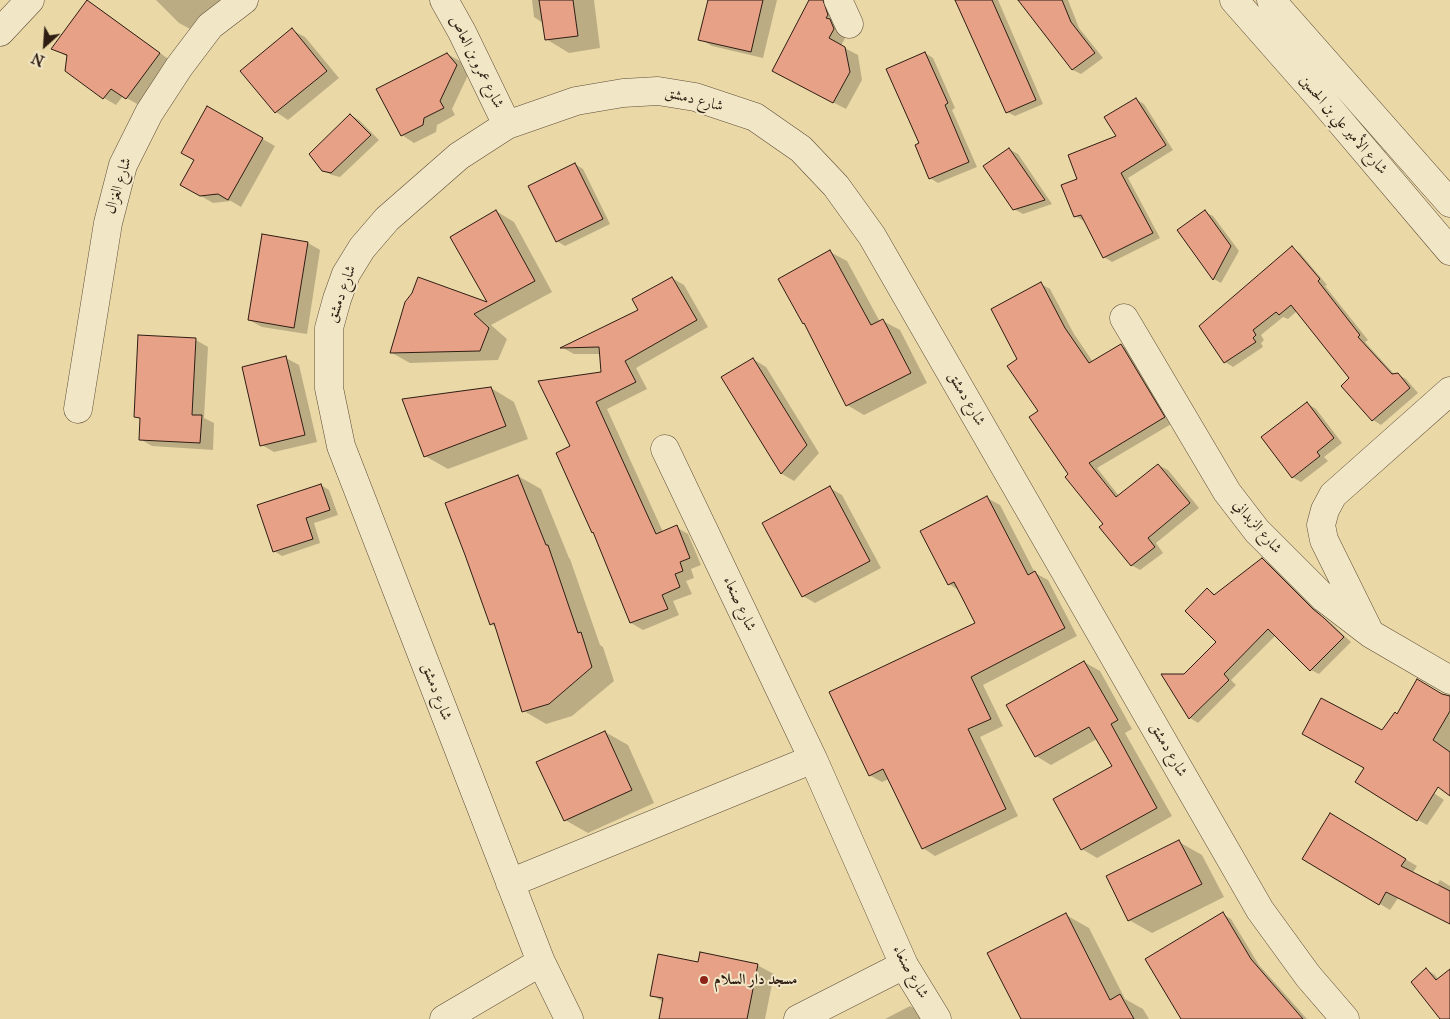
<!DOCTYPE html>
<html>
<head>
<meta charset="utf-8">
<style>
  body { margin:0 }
  #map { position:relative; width:1450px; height:1019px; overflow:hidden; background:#ead8a6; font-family:"IM FELL Great Primer",serif }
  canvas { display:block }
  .north { position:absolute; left:20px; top:20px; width:50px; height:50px; -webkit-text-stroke:4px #f1e6c5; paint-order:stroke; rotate:206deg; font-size:14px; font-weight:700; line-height:20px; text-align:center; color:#2e1d13 }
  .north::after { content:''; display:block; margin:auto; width:18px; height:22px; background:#2e1d13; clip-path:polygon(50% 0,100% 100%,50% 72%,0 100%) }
</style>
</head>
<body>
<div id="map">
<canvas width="1450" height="1019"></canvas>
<div class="north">N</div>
</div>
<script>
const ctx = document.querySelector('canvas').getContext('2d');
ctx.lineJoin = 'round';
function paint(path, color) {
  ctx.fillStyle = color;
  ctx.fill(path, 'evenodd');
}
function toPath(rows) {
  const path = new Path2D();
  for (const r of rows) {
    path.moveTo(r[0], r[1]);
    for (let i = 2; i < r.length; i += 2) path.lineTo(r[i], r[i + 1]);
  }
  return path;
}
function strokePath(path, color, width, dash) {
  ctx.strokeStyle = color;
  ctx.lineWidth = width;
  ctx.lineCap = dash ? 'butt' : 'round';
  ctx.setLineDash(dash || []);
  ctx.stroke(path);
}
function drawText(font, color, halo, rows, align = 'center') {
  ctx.font = font + ' "IM FELL Great Primer",Amiri,serif';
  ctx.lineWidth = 4;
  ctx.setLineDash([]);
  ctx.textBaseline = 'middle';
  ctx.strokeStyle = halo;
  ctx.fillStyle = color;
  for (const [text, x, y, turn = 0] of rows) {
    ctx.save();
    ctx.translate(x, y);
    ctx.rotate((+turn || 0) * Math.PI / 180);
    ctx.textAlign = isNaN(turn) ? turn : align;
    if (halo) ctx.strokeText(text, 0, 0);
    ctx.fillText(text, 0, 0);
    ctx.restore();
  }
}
paint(toPath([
  [156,0,221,0,192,30,179,23],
  [532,0,594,0,600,48,569,53,546,39,543,23,534,17],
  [709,0,777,0,763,58,712,46,700,39],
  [810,0,823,0,835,7,846,36,841,46,858,55,862,80,846,109,786,78],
  [956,0,998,0,1043,104,1015,116,1007,112],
  [1020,0,1068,0,1079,28,1103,58,1081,74,1073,70],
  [88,2,100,9,171,61,139,105,123,96,116,105,104,98,66,70,68,57,53,49],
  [292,30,305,37,339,78,288,120,276,112,242,71],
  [925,53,933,58,955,108,952,110,977,167,938,183,930,178,921,143],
  [447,54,460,61,469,73,452,109,455,115,437,125,436,132,414,143,402,135],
  [1136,99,1144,104,1173,150,1128,178,1160,238,1112,262,1104,257,1085,221,1084,221,1075,216,1079,180,1118,136],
  [208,108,275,146,241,207,231,201,213,203,182,185,195,160],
  [351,115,359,120,379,140,340,177,332,175,323,170],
  [1009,149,1018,154,1052,204,1023,214,1014,209],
  [575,164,583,169,610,224,565,246,557,241],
  [496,211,514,222,552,292,491,325,507,339,498,360,410,363,392,353,490,304],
  [1205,212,1213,216,1239,251,1221,283,1214,279,1179,230],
  [308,243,320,250,307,334,262,327,249,320],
  [1292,248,1300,253,1327,285,1325,286,1368,340,1365,342,1395,375,1397,374,1406,379,1418,393,1381,425,1373,420,1351,378,1297,311,1288,319,1283,317,1261,335,1264,340,1261,343,1263,347,1233,367,1225,362],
  [830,252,847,261,880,322,883,321,900,330,927,383,864,415,847,405,806,324,804,323],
  [672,278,684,285,708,327,636,368,647,389,607,409,663,532,676,527,688,534,701,565,691,569,694,578,686,581,692,594,673,601,679,615,643,630,631,623,595,533,572,447,602,373,601,354,574,354,563,348,640,310],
  [1041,284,1050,289,1074,334,1093,362,1121,345,1130,351,1173,423,1097,468,1119,496,1158,465,1168,470,1199,508,1156,543,1163,553,1140,570,1131,565,1105,524,1070,475,1040,411,1019,359],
  [196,340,208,347,204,418,214,423,213,450,152,446,140,439,141,420,135,416],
  [286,358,299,365,317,442,274,452,262,445],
  [753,359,766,367,819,453,794,481,782,474,723,378],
  [491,388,514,402,528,439,448,469,425,456],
  [1308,404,1316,409,1342,443,1324,457,1328,461,1301,482,1292,477],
  [518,476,541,489,569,558,570,559,600,645,603,647,614,681,572,716,546,724,524,711,497,628,491,624],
  [321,485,329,490,338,515,314,523,320,543,282,556,274,551],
  [830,488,842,495,881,568,815,603,803,596],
  [987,498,1000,505,1035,573,1048,580,1077,636,983,685,1003,726,980,737,1018,816,935,856,923,848,889,779,882,782,869,775,977,624,960,591,949,584],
  [1262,560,1270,564,1321,615,1332,624,1351,642,1319,674,1311,670,1276,635,1231,680,1236,685,1198,723,1190,718,1163,675,1184,676,1218,642,1208,589,1216,595],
  [1084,662,1100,671,1132,729,1125,733,1172,816,1097,858,1082,849,1114,767,1097,739,1051,765,1036,756,1007,705],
  [1450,698,1450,767,1391,764,1444,800,1427,825,1418,820,1366,767,1382,732,1398,716],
  [605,732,628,745,654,803,588,833,565,820],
  [1330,815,1417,866,1405,885,1416,907,1398,898,1390,910,1304,858],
  [1179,842,1202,855,1224,897,1152,933,1129,920],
  [1440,880,1450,886,1450,916,1426,900],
  [1223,914,1231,919,1259,965,1307,1019,1183,1019],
  [1066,915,1089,928,1125,999,1143,1009,1149,1019,1022,1019],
  [699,964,757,965,774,974,765,1019,660,1019,663,1002,652,995],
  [1426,970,1434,974,1439,980,1450,972,1450,1019,1442,1019],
  [910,1006,926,1015,928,1019,885,1019]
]), '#0003');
const building = toPath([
  [87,0,160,53,126,99,111,89,103,99,65,71,67,55,51,49,87,0],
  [539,0,573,0,578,36,545,40,539,0],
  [708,0,763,0,751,52,698,40,708,0],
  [809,0,823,0,828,15,826,18,830,19,834,29,829,38,845,47,850,72,833,103,772,71,809,0],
  [955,0,992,0,1036,100,1006,113,955,0],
  [1018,0,1062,0,1071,22,1095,53,1072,70,1018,0],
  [292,28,327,71,275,113,240,71,292,28],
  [925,52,948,103,945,105,969,162,929,179,915,145,919,143,886,69,925,52],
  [447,53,457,65,440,101,444,108,424,118,423,125,401,136,376,89,447,53],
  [1136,98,1166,145,1121,173,1153,233,1103,258,1081,215,1074,217,1061,185,1077,179,1068,155,1116,136,1104,117,1136,98],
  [207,106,263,138,228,200,218,194,200,196,180,185,194,160,181,153,207,106],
  [350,114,371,135,331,173,322,171,309,154,350,114],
  [1009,148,1045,200,1013,210,983,166,1009,148],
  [575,163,603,219,556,242,528,186,575,163],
  [496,210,535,281,474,314,489,328,480,351,390,353,405,302,412,293,418,277,487,302,450,237,496,210],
  [1205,210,1231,246,1213,280,1177,230,1205,210],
  [262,234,308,242,294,328,248,320,262,234],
  [1292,246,1320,279,1318,281,1360,335,1358,337,1392,374,1398,373,1410,388,1372,421,1341,386,1349,378,1291,305,1279,315,1276,312,1253,330,1256,335,1253,338,1256,342,1224,363,1199,326,1292,246],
  [830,250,871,325,883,319,911,373,846,406,804,323,803,324,778,279,830,250],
  [672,277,697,320,625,361,636,382,596,402,656,534,677,525,690,558,680,562,683,571,675,574,680,587,662,595,668,609,630,623,593,532,592,533,556,453,570,446,538,381,601,372,599,347,560,348,638,310,632,299,672,277],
  [1041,282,1065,328,1089,363,1121,344,1165,417,1089,463,1116,497,1158,464,1190,503,1148,538,1155,547,1131,566,1099,527,1103,524,1065,477,1068,474,1029,417,1038,411,1007,366,1017,359,991,309,1041,282],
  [138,335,196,338,192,415,202,415,200,443,139,440,140,418,134,417,138,335],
  [286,356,305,435,260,446,242,367,286,356],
  [753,358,807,445,781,474,721,377,753,358],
  [491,387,506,426,424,457,402,399,491,387],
  [1307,402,1334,438,1317,452,1320,456,1292,478,1261,437,1307,402],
  [518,475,546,545,548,545,578,633,581,632,592,667,549,704,522,712,494,623,490,625,465,555,445,503,518,475],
  [321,484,330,510,306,518,313,539,273,552,257,505,321,484],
  [830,486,870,561,802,597,762,523,830,486],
  [987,496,1028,575,1035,571,1065,628,971,677,991,719,968,729,1006,809,922,849,883,769,869,776,829,692,975,623,954,582,948,585,920,531,987,496],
  [1262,558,1313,609,1324,618,1344,637,1310,671,1268,629,1224,674,1229,680,1189,719,1161,674,1184,674,1216,642,1185,611,1207,588,1214,595,1262,558],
  [1084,661,1118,720,1111,724,1157,808,1081,850,1053,799,1112,766,1089,727,1035,757,1006,705,1084,661],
  [1417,679,1442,694,1450,696,1450,711,1433,740,1450,752,1450,796,1438,787,1417,821,1355,782,1364,768,1302,734,1321,698,1382,730,1395,712,1397,714,1417,679],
  [605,731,632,790,564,821,536,762,605,731],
  [1330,813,1406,859,1401,866,1450,891,1450,924,1386,892,1379,905,1302,859,1330,813],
  [1179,840,1202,884,1128,921,1106,876,1179,840],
  [1223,912,1251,959,1303,1019,1181,1019,1145,959,1223,912],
  [1066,913,1110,1000,1120,994,1134,1019,1021,1019,987,953,1066,913],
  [700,952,758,964,747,1019,659,1019,663,998,650,996,658,954,698,962,700,952],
  [1426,968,1436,980,1450,969,1450,1019,1440,1019,1411,982,1426,968]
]);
paint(building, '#e7a187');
strokePath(building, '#2e1d13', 1);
const minor = toPath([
  [444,0,462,32,507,125],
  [838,0,849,24],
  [1234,0,1322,100,1450,251],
  [1271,0,1450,203],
  [0,32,30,0],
  [1124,318,1227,492,1257,531,1324,598,1371,634,1450,680],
  [78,409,108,223,123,165,149,113,179,67,210,26,244,0],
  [665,449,813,759,904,965,937,1019],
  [1368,629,1324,540,1321,525,1325,510,1333,495,1450,391],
  [510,883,813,759],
  [444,1019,541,962],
  [569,1019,541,962,341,446,329,388,329,328,337,299,346,274,362,248,387,219,459,156,507,125,576,101,623,93,658,91,695,97,755,117,801,149,836,186,872,236,1260,910,1308,976,1345,1019],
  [798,1019,904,965]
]);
strokePath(minor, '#5d4c38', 29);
strokePath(minor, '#f1e6c5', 28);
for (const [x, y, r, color] of [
  [704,980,5,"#8f2418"]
]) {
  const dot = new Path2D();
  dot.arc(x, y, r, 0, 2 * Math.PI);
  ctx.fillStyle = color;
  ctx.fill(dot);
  strokePath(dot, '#f1e6c5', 2);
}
drawText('15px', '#2e1d13', '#f1e6c5', [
  ["شارع عمرو بن العاص",476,62,63],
  ["شارع دمشق",694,100,14],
  ["شارع الأمير علي بن الحسين",1343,125,49],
  ["شارع الغزال",119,186,-73],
  ["شارع دمشق",342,294,-70],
  ["شارع دمشق",966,399,60],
  ["شارع الزبداني",1257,527,49],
  ["شارع صنعاء",739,604,65],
  ["شارع دمشق",436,692,69],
  ["شارع دمشق",1168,750,60],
  ["شارع صنعاء",910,972,61]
]);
drawText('bold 15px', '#2e1d13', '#f1e6c5', [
  ["مسجد دار السلام",714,980]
], 'left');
</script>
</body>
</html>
